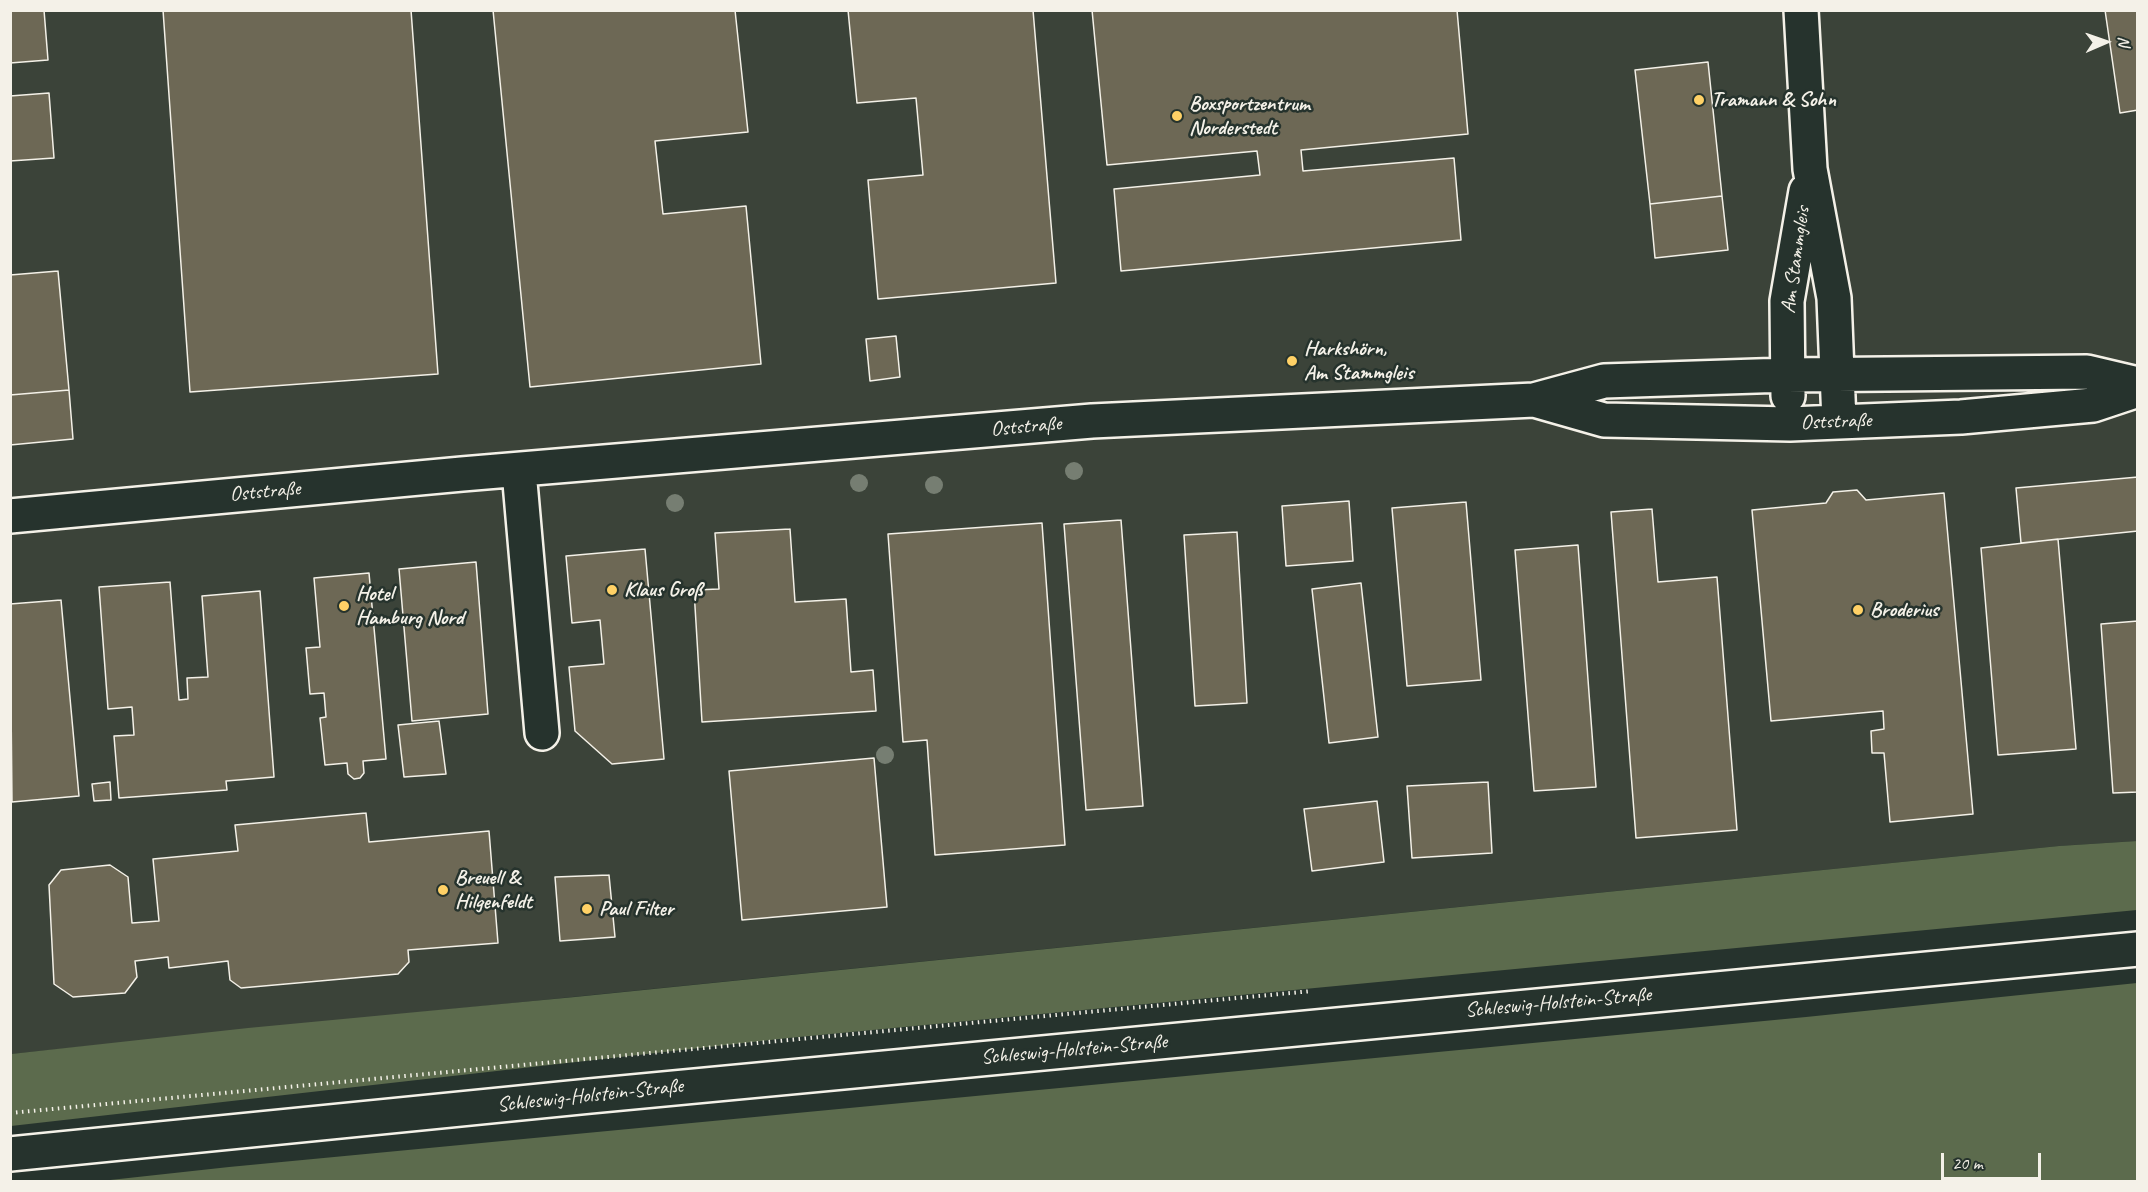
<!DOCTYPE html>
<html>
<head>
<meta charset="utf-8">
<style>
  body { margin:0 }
  #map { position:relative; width:2148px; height:1192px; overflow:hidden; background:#26332d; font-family:Caveat,sans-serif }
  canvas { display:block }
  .frame { position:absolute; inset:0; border:12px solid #f4f1e8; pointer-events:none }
  .north { position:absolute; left:2076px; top:12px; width:60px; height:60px; -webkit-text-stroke:4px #26332d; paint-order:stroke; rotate:88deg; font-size:16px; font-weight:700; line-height:24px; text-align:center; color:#f4f1e8 }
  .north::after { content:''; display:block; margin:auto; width:21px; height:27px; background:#f4f1e8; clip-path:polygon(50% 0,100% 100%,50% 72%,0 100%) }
  .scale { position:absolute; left:1941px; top:1153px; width:100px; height:27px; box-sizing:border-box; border:3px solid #f4f1e8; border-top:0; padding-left:8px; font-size:18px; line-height:21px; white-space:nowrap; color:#f4f1e8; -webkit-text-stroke:4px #26332d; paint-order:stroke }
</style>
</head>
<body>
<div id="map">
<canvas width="2148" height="1192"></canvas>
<div class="frame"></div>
<div class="north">N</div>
<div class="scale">20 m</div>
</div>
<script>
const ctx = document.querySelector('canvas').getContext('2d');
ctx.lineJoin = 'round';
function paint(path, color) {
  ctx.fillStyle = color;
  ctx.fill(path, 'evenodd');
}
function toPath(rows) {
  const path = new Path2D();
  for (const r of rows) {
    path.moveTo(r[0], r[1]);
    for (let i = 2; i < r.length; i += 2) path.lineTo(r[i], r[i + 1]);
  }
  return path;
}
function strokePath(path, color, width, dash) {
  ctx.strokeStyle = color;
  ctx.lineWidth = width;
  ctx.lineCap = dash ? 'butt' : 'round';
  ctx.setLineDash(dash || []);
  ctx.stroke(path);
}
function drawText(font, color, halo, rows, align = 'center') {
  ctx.font = font + ' Caveat,sans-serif';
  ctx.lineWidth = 5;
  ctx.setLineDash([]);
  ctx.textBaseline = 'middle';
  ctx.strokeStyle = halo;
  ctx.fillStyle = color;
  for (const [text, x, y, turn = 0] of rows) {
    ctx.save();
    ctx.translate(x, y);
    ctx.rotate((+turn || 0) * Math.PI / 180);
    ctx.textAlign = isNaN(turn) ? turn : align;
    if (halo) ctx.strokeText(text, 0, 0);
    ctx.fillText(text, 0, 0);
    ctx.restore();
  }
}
paint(toPath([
  [10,11,2137,11,2137,841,2059,846,11,1054]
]), '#3b4339');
paint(toPath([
  [2137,841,2137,910,788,1038,11,1126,11,1054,248,1028,575,997,2059,846],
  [2137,983,2137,1181,101,1181,229,1167,1806,1017]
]), '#5c6b4d');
const building = toPath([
  [10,10,44,10,48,60,10,63,10,10],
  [163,10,411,10,438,374,190,392,163,10],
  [493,10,735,10,748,132,655,141,663,214,746,206,761,364,530,387,493,10],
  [848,10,1033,10,1056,283,878,299,868,180,923,175,916,98,857,103,848,10],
  [1092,10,1457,10,1468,134,1301,150,1303,171,1454,158,1461,240,1121,271,1114,189,1260,175,1257,151,1107,165,1092,10],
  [2105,10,2138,10,2138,110,2120,113,2105,10],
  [1708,62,1722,196,1650,204,1635,70,1708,62],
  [49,93,54,158,10,161,10,96,49,93],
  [1722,196,1728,250,1655,258,1650,204,1722,196],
  [58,271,69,390,10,395,10,275,58,271],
  [896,336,900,377,870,381,866,339,896,336],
  [69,390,73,439,10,445,10,395,69,390],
  [2138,477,2138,531,2021,543,2016,488,2138,477],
  [1857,490,1866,500,1944,493,1973,814,1890,822,1884,753,1872,753,1871,731,1884,729,1883,711,1771,721,1752,510,1826,503,1833,492,1857,490],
  [1349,501,1353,561,1286,566,1282,506,1349,501],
  [1466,502,1481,680,1407,686,1392,508,1466,502],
  [1652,509,1658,582,1717,577,1737,830,1636,838,1611,512,1652,509],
  [1121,520,1143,806,1086,810,1064,524,1121,520],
  [1042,523,1065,845,935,855,927,740,903,742,888,534,1042,523],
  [790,529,795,602,846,599,851,672,873,670,876,711,702,722,694,590,719,589,715,533,790,529],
  [1237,532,1247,703,1195,706,1184,535,1237,532],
  [2058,539,2076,749,1998,755,1981,548,2058,539],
  [1578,545,1596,787,1534,791,1515,550,1578,545],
  [645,549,664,759,612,764,575,731,569,667,604,664,600,620,572,623,566,556,645,549],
  [476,562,488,714,412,721,399,569,476,562],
  [369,573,386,759,363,761,364,773,360,778,354,779,348,774,347,763,325,765,320,718,326,717,324,693,310,694,306,648,320,647,314,578,369,573],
  [170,582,179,700,188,699,187,678,208,677,202,596,260,591,274,777,226,781,227,790,119,798,114,736,134,735,132,707,108,709,99,587,170,582],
  [1361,583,1378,737,1329,743,1312,589,1361,583],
  [61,600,79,796,12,802,10,604,61,600],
  [2138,621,2138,792,2113,793,2101,624,2138,621],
  [439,721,446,774,404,777,398,725,439,721],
  [874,758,887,907,742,920,729,771,874,758],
  [110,782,111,800,94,801,92,784,110,782],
  [1488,782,1492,853,1412,858,1407,786,1488,782],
  [1377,801,1384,862,1312,871,1304,809,1377,801],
  [366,813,369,842,489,831,498,943,408,950,409,962,398,974,241,988,230,980,228,961,169,968,168,957,135,961,137,977,125,993,73,997,54,984,49,885,61,870,110,865,128,877,132,923,159,921,153,859,238,851,235,825,366,813],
  [609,875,615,937,560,941,555,877,609,875]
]);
paint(building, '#6d6855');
strokePath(building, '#f4f1e8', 1.5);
const minor = toPath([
  [1801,10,1810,169,1834,298,1839,422],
  [1788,396,1787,301,1806,191],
  [1534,400,1604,420,1790,424,1961,417,2093,405,2138,390],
  [519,471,542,733],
  [10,516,462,474,1092,421,1534,400,1604,381,1787,375,2087,372,2138,384]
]);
const major = toPath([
  [10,1154,590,1096,2138,949]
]);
strokePath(minor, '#f4f1e8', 38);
strokePath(major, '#f4f1e8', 38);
strokePath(toPath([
  [10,1113,1312,991]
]), '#f4f1e8', 4, [1.5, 4.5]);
strokePath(minor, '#26332d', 33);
strokePath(major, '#26332d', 33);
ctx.fillStyle = '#767e72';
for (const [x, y] of [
  [1074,471],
  [859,483],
  [934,485],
  [675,503],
  [885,755]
]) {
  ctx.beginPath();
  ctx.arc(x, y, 9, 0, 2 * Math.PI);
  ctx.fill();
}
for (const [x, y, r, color] of [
  [1699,100,6,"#ffd166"],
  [1177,116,6,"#ffd166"],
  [1292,361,6,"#ffd166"],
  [612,590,6,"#ffd166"],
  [344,606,6,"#ffd166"],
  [1858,610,6,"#ffd166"],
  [443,890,6,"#ffd166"],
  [587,909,6,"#ffd166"]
]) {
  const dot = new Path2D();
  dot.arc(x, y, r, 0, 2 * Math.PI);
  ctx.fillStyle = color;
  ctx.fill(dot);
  strokePath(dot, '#26332d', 2);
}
drawText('bold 21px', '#f4f1e8', '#26332d', [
  ["Tramann & Sohn",1711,100],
  ["Boxsportzentrum",1189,104],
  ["Norderstedt",1189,128],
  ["Harkshörn,",1304,349],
  ["Am Stammgleis",1304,373],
  ["Klaus Groß",624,590],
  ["Hotel",356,594],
  ["Hamburg Nord",356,618],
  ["Broderius",1870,610],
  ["Breuell &",455,878],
  ["Hilgenfeldt",455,902],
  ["Paul Filter",599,909]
], 'left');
drawText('21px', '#f4f1e8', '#26332d', [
  ["Am Stammgleis",1796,260,-82],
  ["Oststraße",1836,422,-2],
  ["Oststraße",1026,427,-5],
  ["Oststraße",265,492,-5],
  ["Schleswig-Holstein-Straße",1558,1003,-5],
  ["Schleswig-Holstein-Straße",1074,1050,-5],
  ["Schleswig-Holstein-Straße",590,1096,-6]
]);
</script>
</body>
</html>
